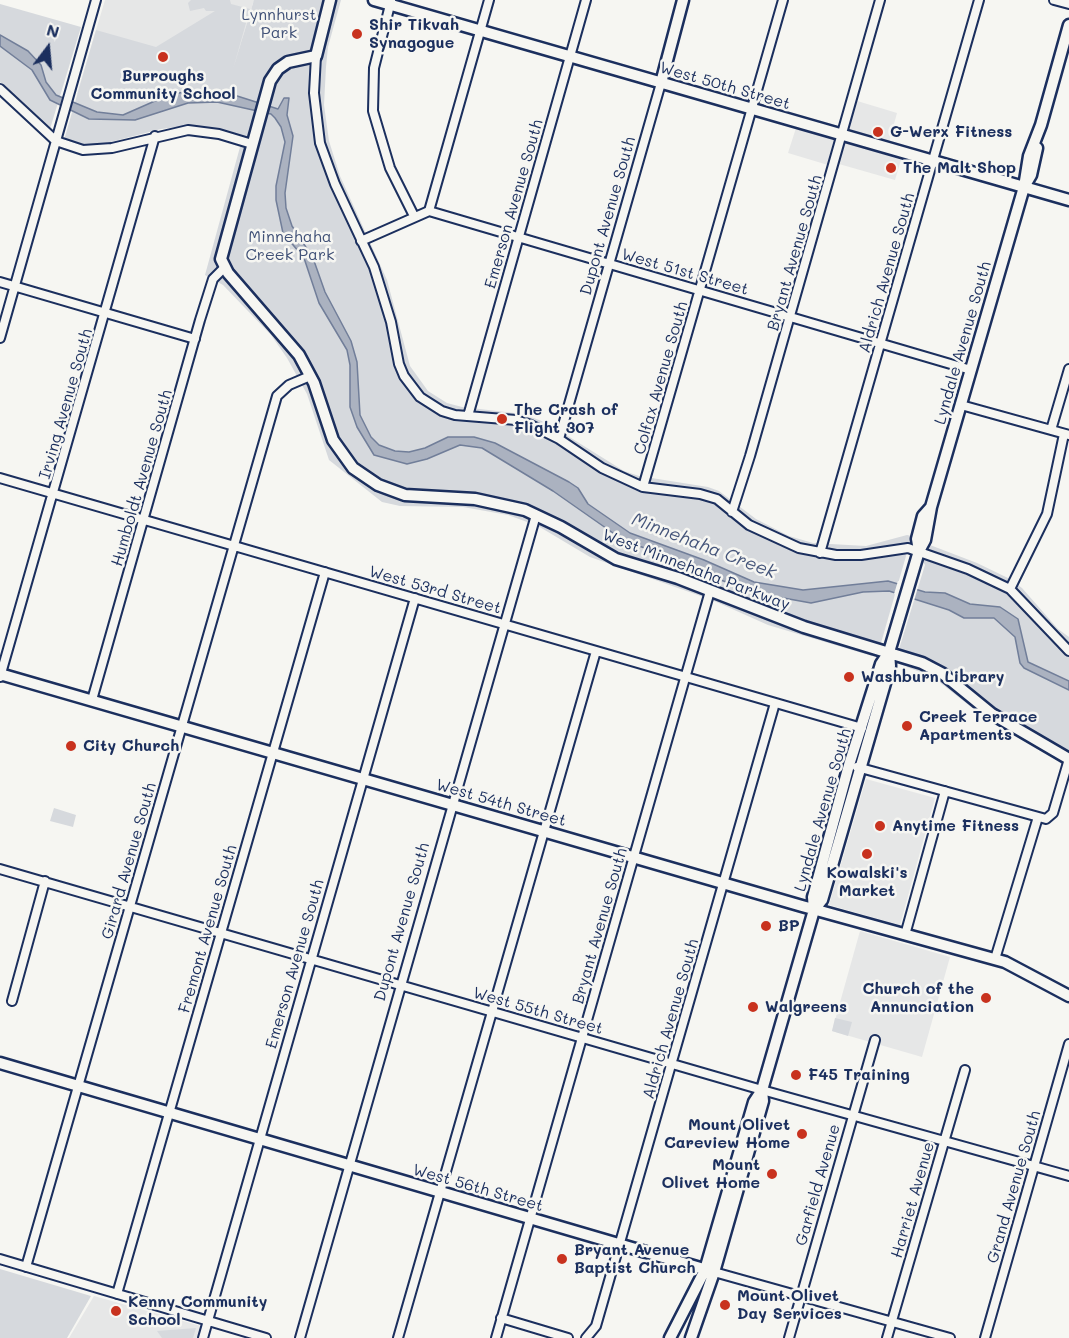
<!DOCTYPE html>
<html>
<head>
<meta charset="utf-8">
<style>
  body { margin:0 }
  #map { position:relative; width:1069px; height:1338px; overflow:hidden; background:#f6f6f2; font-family:Mali,sans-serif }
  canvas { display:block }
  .north { position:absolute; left:18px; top:18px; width:60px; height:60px; -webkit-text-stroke:4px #f6f6f2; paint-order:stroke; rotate:16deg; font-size:16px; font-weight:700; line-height:24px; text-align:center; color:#1b2f5e }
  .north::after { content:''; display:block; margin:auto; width:21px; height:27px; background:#1b2f5e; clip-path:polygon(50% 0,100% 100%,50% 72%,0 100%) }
</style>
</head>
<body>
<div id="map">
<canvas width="1069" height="1338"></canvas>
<div class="north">N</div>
</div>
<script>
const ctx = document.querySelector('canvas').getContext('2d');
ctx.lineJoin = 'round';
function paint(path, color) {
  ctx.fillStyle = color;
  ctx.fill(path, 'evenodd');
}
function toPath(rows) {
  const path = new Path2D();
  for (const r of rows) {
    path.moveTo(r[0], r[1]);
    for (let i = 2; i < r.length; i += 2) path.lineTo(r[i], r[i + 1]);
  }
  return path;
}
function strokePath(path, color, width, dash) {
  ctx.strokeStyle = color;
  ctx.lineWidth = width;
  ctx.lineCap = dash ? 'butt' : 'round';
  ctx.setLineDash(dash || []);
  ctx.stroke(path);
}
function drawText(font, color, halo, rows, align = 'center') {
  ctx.font = font + ' Mali,sans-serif';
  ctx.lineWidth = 5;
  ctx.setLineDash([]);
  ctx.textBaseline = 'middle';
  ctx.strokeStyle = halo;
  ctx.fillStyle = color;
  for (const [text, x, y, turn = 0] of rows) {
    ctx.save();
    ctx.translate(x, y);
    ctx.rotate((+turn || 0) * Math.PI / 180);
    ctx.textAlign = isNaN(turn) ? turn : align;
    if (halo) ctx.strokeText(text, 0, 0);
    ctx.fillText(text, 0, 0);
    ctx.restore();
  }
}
paint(toPath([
  [105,0,260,0,253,3,229,84,77,94],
  [854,100,897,113,889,142,848,132],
  [796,128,836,140,828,165,788,153],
  [847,142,901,160,895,180,839,164,843,143],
  [866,779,935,798,900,925,829,905],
  [860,931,950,957,922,1057,832,1031],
  [94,1296,201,1326,197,1338,69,1338]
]), '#e6e7e7');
paint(toPath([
  [191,0,230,0,231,4,250,9,233,69,254,0,341,0,328,47,326,67,324,105,329,141,340,176,387,280,410,366,428,391,447,403,462,407,523,414,547,423,624,471,639,476,708,487,719,491,756,519,789,536,813,543,866,546,907,535,912,536,905,552,906,556,881,643,876,643,872,656,768,625,712,600,590,557,538,526,508,515,463,507,400,506,382,502,329,460,307,394,287,358,271,335,223,285,205,275,243,136,209,127,185,126,161,129,95,146,79,145,64,140,96,30,156,47,215,11,206,11,204,8,190,11,188,3],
  [0,4,81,27,50,129,0,82],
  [930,545,977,563,1010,579,1022,588,1058,629,1069,637,1069,769,1037,747,985,718,933,677,899,664,903,651,899,649,925,565,922,560],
  [54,808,76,815,73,827,50,821],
  [835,1018,852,1022,848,1036,832,1031],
  [0,1269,91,1296,67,1338,0,1338],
  [196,1328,193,1338,162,1338,157,1331]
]), '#d6d9dd');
const water = toPath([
  [0,35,28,51,41,65,46,82,56,95,97,112,123,115,164,97,187,91,234,95,278,109,284,98,289,98,287,115,293,136,285,193,286,208,292,226,313,258,325,292,351,341,357,362,360,415,371,437,379,445,395,451,409,452,425,448,448,437,474,437,495,443,569,482,578,488,588,504,630,533,704,560,754,582,803,590,888,581,925,592,945,593,970,604,1000,607,1018,619,1028,662,1069,681,1069,690,1024,668,1020,663,1015,637,994,618,964,618,949,610,889,591,863,592,811,603,767,595,711,577,674,559,623,540,553,491,482,448,460,445,427,459,407,464,374,455,357,427,350,407,350,365,347,350,319,303,304,258,283,233,276,200,276,186,285,142,281,127,275,118,271,114,217,102,188,103,135,120,89,119,50,100,32,70,0,46,0,35]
]);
paint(water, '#abb2c0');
strokePath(water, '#717e99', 1.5);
paint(toPath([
  [898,581,918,587,914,601,894,594]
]), '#f6f6f2');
const street = toPath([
  [1054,0,1069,4],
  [391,1,374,68,373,111,390,168,414,216],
  [316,56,314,93,320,143,335,184,374,267,391,322,399,364,404,376,420,397,442,411,455,415,516,420,531,425,559,439,602,468,643,487,700,494,717,499,749,525,799,548,836,555,861,555,908,548,968,569,1010,589,1069,651],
  [0,89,56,141,83,150,112,148,188,130,219,134,252,144],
  [429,211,489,0],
  [361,241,429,211,971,370],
  [0,282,195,339],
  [0,338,96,0],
  [961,405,1069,435],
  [468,416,586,0],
  [1051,430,1069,369],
  [559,439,661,83],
  [0,478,862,728],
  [643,487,783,0],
  [732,512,750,456,880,0],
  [820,553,979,0],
  [1010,589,1047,514,1064,434],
  [0,677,155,136],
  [92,700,200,320,213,279,224,268],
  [857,767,1046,819,1053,813,1069,759],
  [0,869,762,1090,1069,1176],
  [905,935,945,791],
  [995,959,1038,817],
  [12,1001,45,881],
  [0,1259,266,1338],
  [26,1267,277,396,289,385,310,376],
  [714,1272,950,1338],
  [117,1294,325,572],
  [501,1318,568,1338],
  [203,1338,415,598],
  [300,1338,536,515],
  [398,1338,596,651],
  [496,1338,710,591],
  [586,1338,596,1326,775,703],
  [789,1338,875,1040],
  [887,1338,965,1070],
  [985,1338,1069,1044]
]);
const secondary = toPath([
  [330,0,316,56,288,62,278,69,270,81,221,259,228,273,299,355,314,383,333,440,353,468,378,485,405,495,475,499,525,510,561,527,616,559,678,578,804,627,922,663,943,674,992,714,1069,759],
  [374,0,1069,200],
  [661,83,683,0],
  [1024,187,1031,175,1037,148],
  [919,551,917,539,923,516,931,507],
  [0,674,802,906,1005,962,1069,996],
  [814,910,813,897,849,765,881,664,889,652,919,551,925,540,931,507,1024,187,1029,156,1041,125,1069,25],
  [0,1063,714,1272],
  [670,1338,705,1270,754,1102,762,1090],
  [691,1338,714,1272,763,1101,762,1090,814,910,822,900,890,666,889,652]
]);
strokePath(street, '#1b2f5e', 12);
strokePath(secondary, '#1b2f5e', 15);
strokePath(street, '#f6f6f2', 8);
strokePath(secondary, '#f6f6f2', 10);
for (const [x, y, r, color] of [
  [357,34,6,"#c8321e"],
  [163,57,6,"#c8321e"],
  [878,132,6,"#c8321e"],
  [891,168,6,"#c8321e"],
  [502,419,6,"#c8321e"],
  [849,677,6,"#c8321e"],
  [907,726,6,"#c8321e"],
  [71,746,6,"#c8321e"],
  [880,826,6,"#c8321e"],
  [867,854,6,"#c8321e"],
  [766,926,6,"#c8321e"],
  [986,998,6,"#c8321e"],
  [753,1007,6,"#c8321e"],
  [796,1075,6,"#c8321e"],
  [802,1134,6,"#c8321e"],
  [772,1174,6,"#c8321e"],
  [562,1259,6,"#c8321e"],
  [725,1305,6,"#c8321e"],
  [116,1311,6,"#c8321e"]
]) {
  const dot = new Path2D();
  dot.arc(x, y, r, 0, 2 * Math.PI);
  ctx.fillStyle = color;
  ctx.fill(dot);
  strokePath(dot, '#f6f6f2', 2);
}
drawText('16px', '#405177', '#f6f6f2', [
  ["Lynnhurst",279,15],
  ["Park",279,33],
  ["Minnehaha",290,237],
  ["Creek Park",290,255]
]);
drawText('bold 16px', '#1b2f5e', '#f6f6f2', [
  ["Shir Tikvah",369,25],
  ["Synagogue",369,43],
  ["Burroughs",163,76,"center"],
  ["Community School",163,94,"center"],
  ["G-Werx Fitness",890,132],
  ["The Malt Shop",903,168],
  ["The Crash of",514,410],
  ["Flight 307",514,428],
  ["Washburn Library",861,677],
  ["Creek Terrace",919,717],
  ["Apartments",919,735],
  ["City Church",83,746],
  ["Anytime Fitness",892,826],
  ["Kowalski's",867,873,"center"],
  ["Market",867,891,"center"],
  ["BP",778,926],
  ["Church of the",974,989,"right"],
  ["Annunciation",974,1007,"right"],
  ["Walgreens",765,1007],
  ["F45 Training",808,1075],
  ["Mount Olivet",790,1125,"right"],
  ["Careview Home",790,1143,"right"],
  ["Mount",760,1165,"right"],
  ["Olivet Home",760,1183,"right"],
  ["Bryant Avenue",574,1250],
  ["Baptist Church",574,1268],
  ["Mount Olivet",737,1296],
  ["Day Services",737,1314],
  ["Kenny Community",128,1302],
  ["School",128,1320]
], 'left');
drawText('16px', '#1b2f5e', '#f6f6f2', [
  ["West 50th Street",725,86,16],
  ["Emerson Avenue South",514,204,-74],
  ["Dupont Avenue South",608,216,-74],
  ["Bryant Avenue South",795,253,-74],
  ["West 51st Street",685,272,16],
  ["Aldrich Avenue South",887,273,-74],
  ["Lyndale Avenue South",963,343,-74],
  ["Colfax Avenue South",661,378,-74],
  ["Irving Avenue South",66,404,-74],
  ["Humboldt Avenue South",142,478,-74],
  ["West Minnehaha Parkway",696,570,21],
  ["West 53rd Street",435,590,16],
  ["West 54th Street",501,803,16],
  ["Lyndale Avenue South",823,810,-74],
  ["Girard Avenue South",129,861,-74],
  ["Dupont Avenue South",402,922,-74],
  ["Bryant Avenue South",600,926,-74],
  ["Fremont Avenue South",208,929,-74],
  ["Emerson Avenue South",295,964,-74],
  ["West 55th Street",538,1011,16],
  ["Aldrich Avenue South",671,1019,-74],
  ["Garfield Avenue",818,1185,-74],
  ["Grand Avenue South",1014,1187,-74],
  ["West 56th Street",478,1188,16],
  ["Harriet Avenue",913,1200,-74]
]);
drawText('italic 18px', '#46567b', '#f6f6f2', [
  ["Minnehaha Creek",704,546,21]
]);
</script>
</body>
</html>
